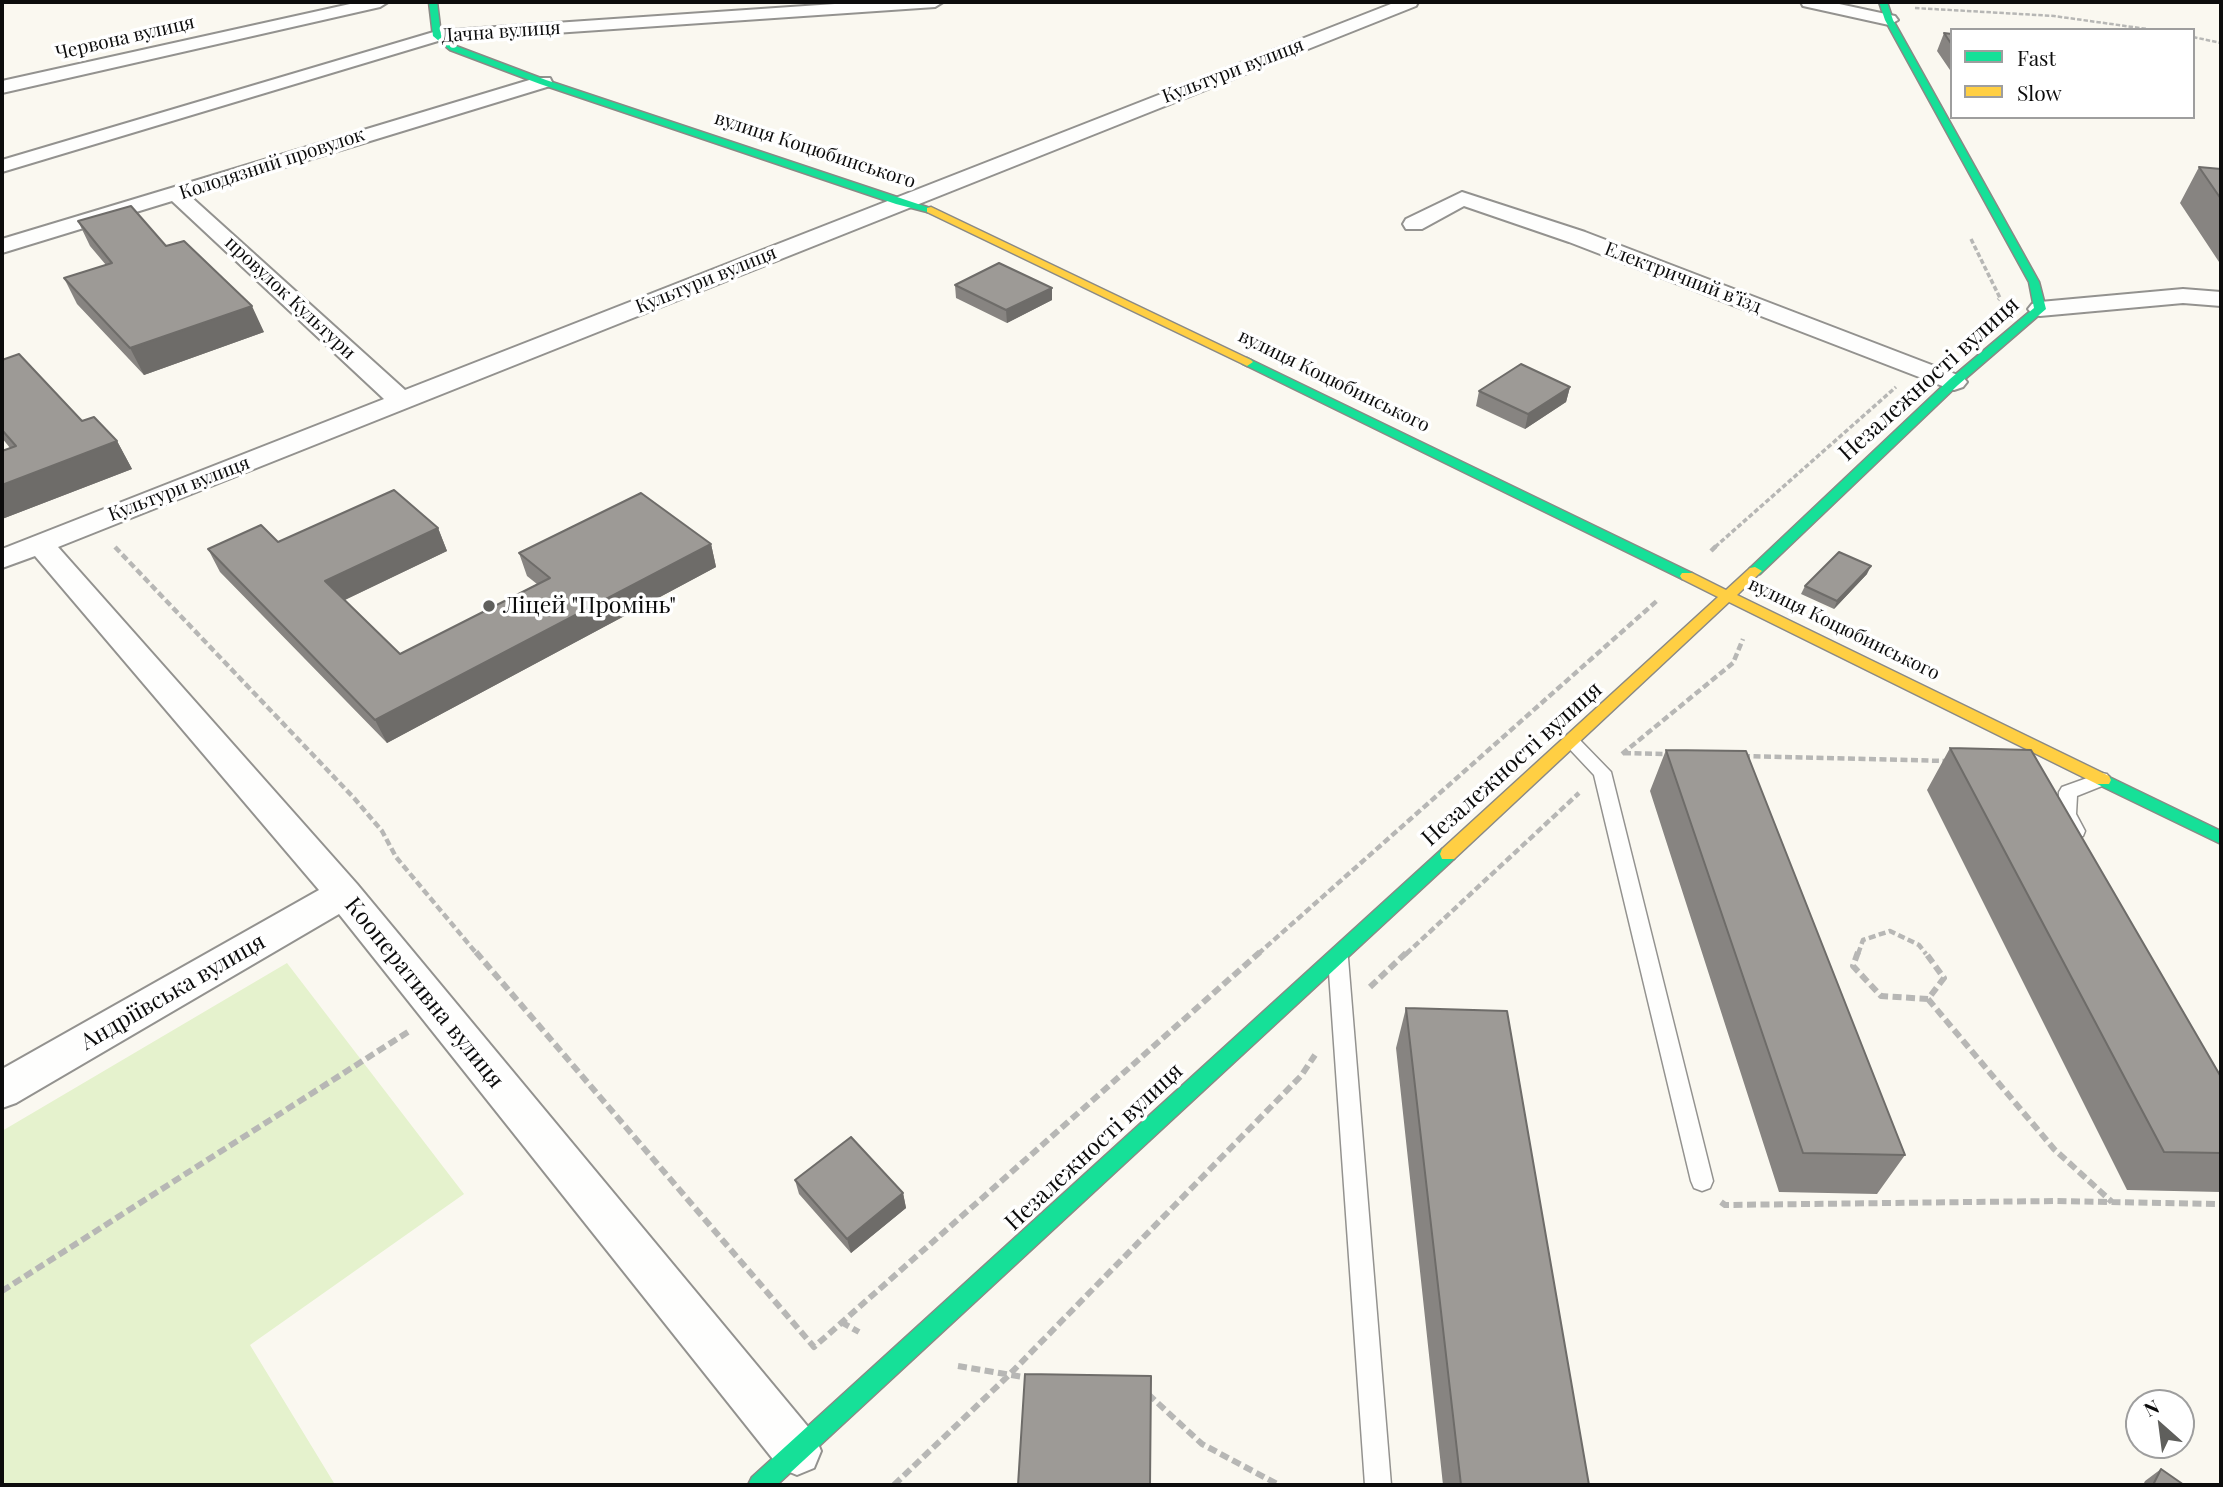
<!DOCTYPE html>
<html>
<head>
<meta charset="utf-8">
<style>
  body { margin:0 }
  #map { position:relative; width:2223px; height:1487px; overflow:hidden; background:#faf8f0; font-family:"Playfair Display",serif }
  canvas { display:block }
  .frame { position:absolute; inset:0; border:4px solid #0c0c0c; pointer-events:none }
  .legend { position:absolute; left:1950px; top:28px; width:245px; height:91px; box-sizing:border-box; background:#fff; border:2px solid #9e9e9e; margin:0; padding:9px 12px; list-style:none; font-size:21px; color:#0c0c0c }
  .legend li { display:flex; align-items:center; gap:14px; height:35px }
  .legend b { width:35px; border:2px solid #9e9e9e }
  .north { position:absolute; left:2125px; top:1389px; width:70px; height:70px; box-sizing:border-box; background:#fff; border:2px solid #9e9e9e; border-radius:50%; rotate:332deg; font-size:19px; font-weight:700; line-height:28px; text-align:center; color:#0c0c0c }
  .north::after { content:''; display:block; margin:auto; width:24px; height:32px; background:#5f5f5c; clip-path:polygon(50% 0,100% 100%,50% 72%,0 100%) }
</style>
</head>
<body>
<div id="map">
<canvas width="2223" height="1487"></canvas>
<div class="frame"></div>
<ul class="legend">
<li><b style="height:9px;background:#16e098"></b>Fast</li>
<li><b style="height:9px;background:#ffcf43"></b>Slow</li>
</ul>
<div class="north">N</div>
</div>
<script>
const ctx = document.querySelector('canvas').getContext('2d');
ctx.lineJoin = 'round';
function paint(path, color) {
  ctx.fillStyle = color;
  ctx.fill(path, 'evenodd');
}
function toPath(rows) {
  const path = new Path2D();
  for (const r of rows) {
    path.moveTo(r[0], r[1]);
    for (let i = 2; i < r.length; i += 2) path.lineTo(r[i], r[i + 1]);
  }
  return path;
}
function strokePath(path, color, width, dash) {
  ctx.strokeStyle = color;
  ctx.lineWidth = width;
  ctx.lineCap = dash ? 'butt' : 'round';
  ctx.setLineDash(dash || []);
  ctx.stroke(path);
}
function drawText(font, color, halo, rows, align = 'center') {
  ctx.font = font + ' "Playfair Display",serif';
  ctx.lineWidth = 7;
  ctx.setLineDash([]);
  ctx.textBaseline = 'middle';
  ctx.strokeStyle = halo;
  ctx.fillStyle = color;
  for (const [text, x, y, turn = 0] of rows) {
    ctx.save();
    ctx.translate(x, y);
    ctx.rotate((+turn || 0) * Math.PI / 180);
    ctx.textAlign = isNaN(turn) ? turn : align;
    if (halo) ctx.strokeText(text, 0, 0);
    ctx.fillText(text, 0, 0);
    ctx.restore();
  }
}
paint(toPath([
  [287,963,464,1194,250,1345,334,1483,332,1485,2,1485,2,1131]
]), '#e5f2cd');
const lane = toPath([
  [1571,735,1577,737,1611,772,1713,1181,1710,1188,1702,1191,1694,1188,1691,1181,1594,775,1562,741,1571,735],
  [2101,773,2107,774,2110,779,2107,784,2077,796,2076,814,2085,831,2083,836,2076,838,2069,836,2058,814,2059,792,2062,787,2101,773],
  [1338,950,1345,952,1348,958,1391,1485,1365,1485,1328,958,1331,952,1338,950]
]);
const street = toPath([
  [359,2,388,2,380,7,2,93,2,81,359,2],
  [864,2,943,2,935,7,438,41,2,172,2,160,437,31,864,2],
  [1396,2,1418,2,1416,6,58,547,357,884,814,1434,821,1451,814,1468,797,1475,780,1468,339,914,16,1103,2,1108,2,1069,319,890,35,556,2,568,2,549,384,399,172,201,2,253,2,239,536,78,550,78,552,82,550,86,190,196,405,390,1396,2],
  [1801,2,1830,2,1895,16,1898,20,1889,25,1803,6,1801,2],
  [1462,192,1585,232,1963,377,1967,382,1963,387,1954,390,1945,387,1569,242,1464,206,1422,229,1406,229,1403,224,1406,219,1462,192],
  [2183,289,2221,292,2221,306,2183,303,2040,316,2032,314,2028,309,2032,304,2040,302,2183,289]
]);
const fast = toPath([
  [429,2,437,2,441,35,456,46,546,80,936,210,931,213,896,204,540,84,450,50,433,36,429,2],
  [1879,2,1887,2,1893,20,2039,282,2046,309,1958,385,1760,574,1755,575,1750,574,1748,571,1750,568,1950,379,2034,308,2029,282,1885,20,1879,2],
  [1247,358,1692,573,1694,576,1692,579,1682,579,1243,364,1241,362,1247,358],
  [2103,774,2221,831,2221,844,2097,784,2095,780,2103,774],
  [1448,848,1454,849,1456,854,1454,859,777,1485,748,1485,752,1477,1442,849,1448,848]
]);
const slow = toPath([
  [931,207,1251,360,1253,362,1247,366,1243,364,927,212,927,208,931,207],
  [1755,567,1762,571,1737,595,2109,776,2111,780,2109,784,2097,784,1729,602,1454,859,1442,859,1440,854,1442,849,1718,597,1682,579,1680,576,1682,573,1692,573,1726,590,1750,568,1755,567]
]);
strokePath(lane, '#93928f', 3);
strokePath(street, '#93928f', 4);
strokePath(fast, '#8a8985', 3);
strokePath(slow, '#8a8985', 3);
strokePath(toPath([
  [1915,8,2054,16,2154,30],
  [2193,37,2221,43]
]), '#b7b7b5', 2.5, [4.5, 2]);
strokePath(toPath([
  [1971,239,2000,298,1998,300],
  [1715,547,1896,387]
]), '#b7b7b5', 3.5, [5, 2.5]);
strokePath(toPath([
  [115,547,354,798,382,831,396,857,477,954],
  [1711,551,1717,545],
  [1624,753,1667,754],
  [1622,754,1733,663,1743,639],
  [1743,756,1947,761],
  [1258,954,1659,599],
  [1406,954,1579,793],
  [1858,954,1863,940,1890,931,1919,945,1926,954]
]), '#b7b7b5', 4.5, [7, 3.5]);
strokePath(toPath([
  [476,952,814,1347,1260,952],
  [1858,952,1853,966,1881,996,1928,999,1944,978,1925,952],
  [1370,987,1407,952],
  [1928,999,2054,1149,2112,1202],
  [1721,1202,1725,1205,2055,1201,2221,1204],
  [2,1291,408,1032],
  [841,1322,859,1332],
  [958,1366,1029,1378],
  [1148,1394,1202,1444,1279,1485],
  [894,1485,1008,1376,1301,1076,1315,1055]
]), '#b7b7b5', 6, [9, 4.5]);
paint(lane, '#fefefd');
paint(street, '#fefefd');
paint(fast, '#16e098');
paint(slow, '#ffcf43');
paint(toPath([
  [1944,33,1952,45,1952,73,1937,51],
  [2199,167,2221,169,2221,265,2180,203],
  [78,221,166,246,264,332,144,375,77,304,64,278,106,265,90,246],
  [955,285,1052,288,1052,300,1007,323,956,298],
  [2,360,82,421,117,441,132,469,2,519,2,451,10,448,2,438],
  [1570,387,1566,402,1525,429,1476,406,1479,391],
  [438,528,447,551,345,600,400,654,537,584,527,576,519,553,711,544,716,567,387,743,220,572,208,549],
  [1867,574,1834,609,1801,594,1805,586],
  [1950,748,2221,1077,2221,1192,2127,1190,1927,790],
  [1666,750,1905,1155,1877,1194,1779,1192,1650,791],
  [1406,1008,1589,1485,1443,1485,1396,1048],
  [795,1180,903,1193,906,1208,851,1253,799,1194],
  [2161,1469,2184,1485,2143,1485,2145,1481]
]), '#878481');
paint(toPath([
  [1052,288,1052,300,1007,323,1006,310],
  [252,306,264,332,144,375,130,348],
  [1570,387,1566,402,1525,429,1528,414],
  [117,441,132,469,2,519,2,485],
  [438,528,447,551,336,604,325,581],
  [711,544,716,567,387,743,375,720],
  [1871,566,1867,574,1834,609,1837,601],
  [903,1193,906,1208,851,1253,847,1239]
]), '#6e6c69');
const building = toPath([
  [1944,33,1952,34,1952,45,1944,33],
  [2199,167,2221,169,2221,199,2199,167],
  [131,206,166,246,184,241,252,306,130,348,64,278,112,263,78,221,131,206],
  [999,263,1052,288,1006,310,955,285,999,263],
  [19,354,82,421,94,417,117,441,2,485,2,451,16,446,2,430,2,360,19,354],
  [1521,364,1570,387,1528,414,1479,391,1521,364],
  [394,490,438,528,325,581,400,654,550,578,519,553,641,493,711,544,375,720,208,549,261,525,278,542,394,490],
  [1839,552,1871,566,1837,601,1805,586,1839,552],
  [1950,748,2031,750,2221,1077,2221,1153,2164,1152,1950,748],
  [1666,750,1746,751,1905,1155,1803,1153,1666,750],
  [1406,1008,1507,1011,1589,1485,1461,1485,1406,1008],
  [851,1137,903,1193,847,1239,795,1180,851,1137],
  [1025,1374,1151,1376,1150,1485,1018,1485,1025,1374],
  [2161,1469,2184,1485,2153,1485,2161,1469]
]);
paint(building, '#9d9a96');
strokePath(building, '#6e6c69', 2);
for (const [x, y, r, color] of [
  [489,606,7,"#5f5f5c"]
]) {
  const dot = new Path2D();
  dot.arc(x, y, r, 0, 2 * Math.PI);
  ctx.fillStyle = color;
  ctx.fill(dot);
  strokePath(dot, '#fff', 2.5);
}
drawText('19px', '#0c0c0c', '#fff', [
  ["Дачна вулиця",501,32,-4],
  ["Червона вулиця",125,38,-13],
  ["Культури вулиця",1233,71,-21],
  ["вулиця Коцюбинського",815,150,18],
  ["Колодязний провулок",272,164,-18],
  ["Електричний в’їзд",1683,278,21],
  ["Культури вулиця",706,280,-22],
  ["провулок Культури",290,298,43],
  ["вулиця Коцюбинського",1334,381,26],
  ["Культури вулиця",179,489,-21],
  ["вулиця Коцюбинського",1844,629,26]
]);
drawText('23px', '#0c0c0c', '#fff', [
  ["Незалежності вулиця",1929,379,-42],
  ["Незалежності вулиця",1512,764,-42],
  ["Андріївська вулиця",173,992,-30],
  ["Кооперативна вулиця",424,993,51],
  ["Незалежності вулиця",1094,1147,-43]
]);
drawText('23px', '#0c0c0c', '#fff', [
  ["Ліцей \"Промінь\"",503,606]
], 'left');
</script>
</body>
</html>
